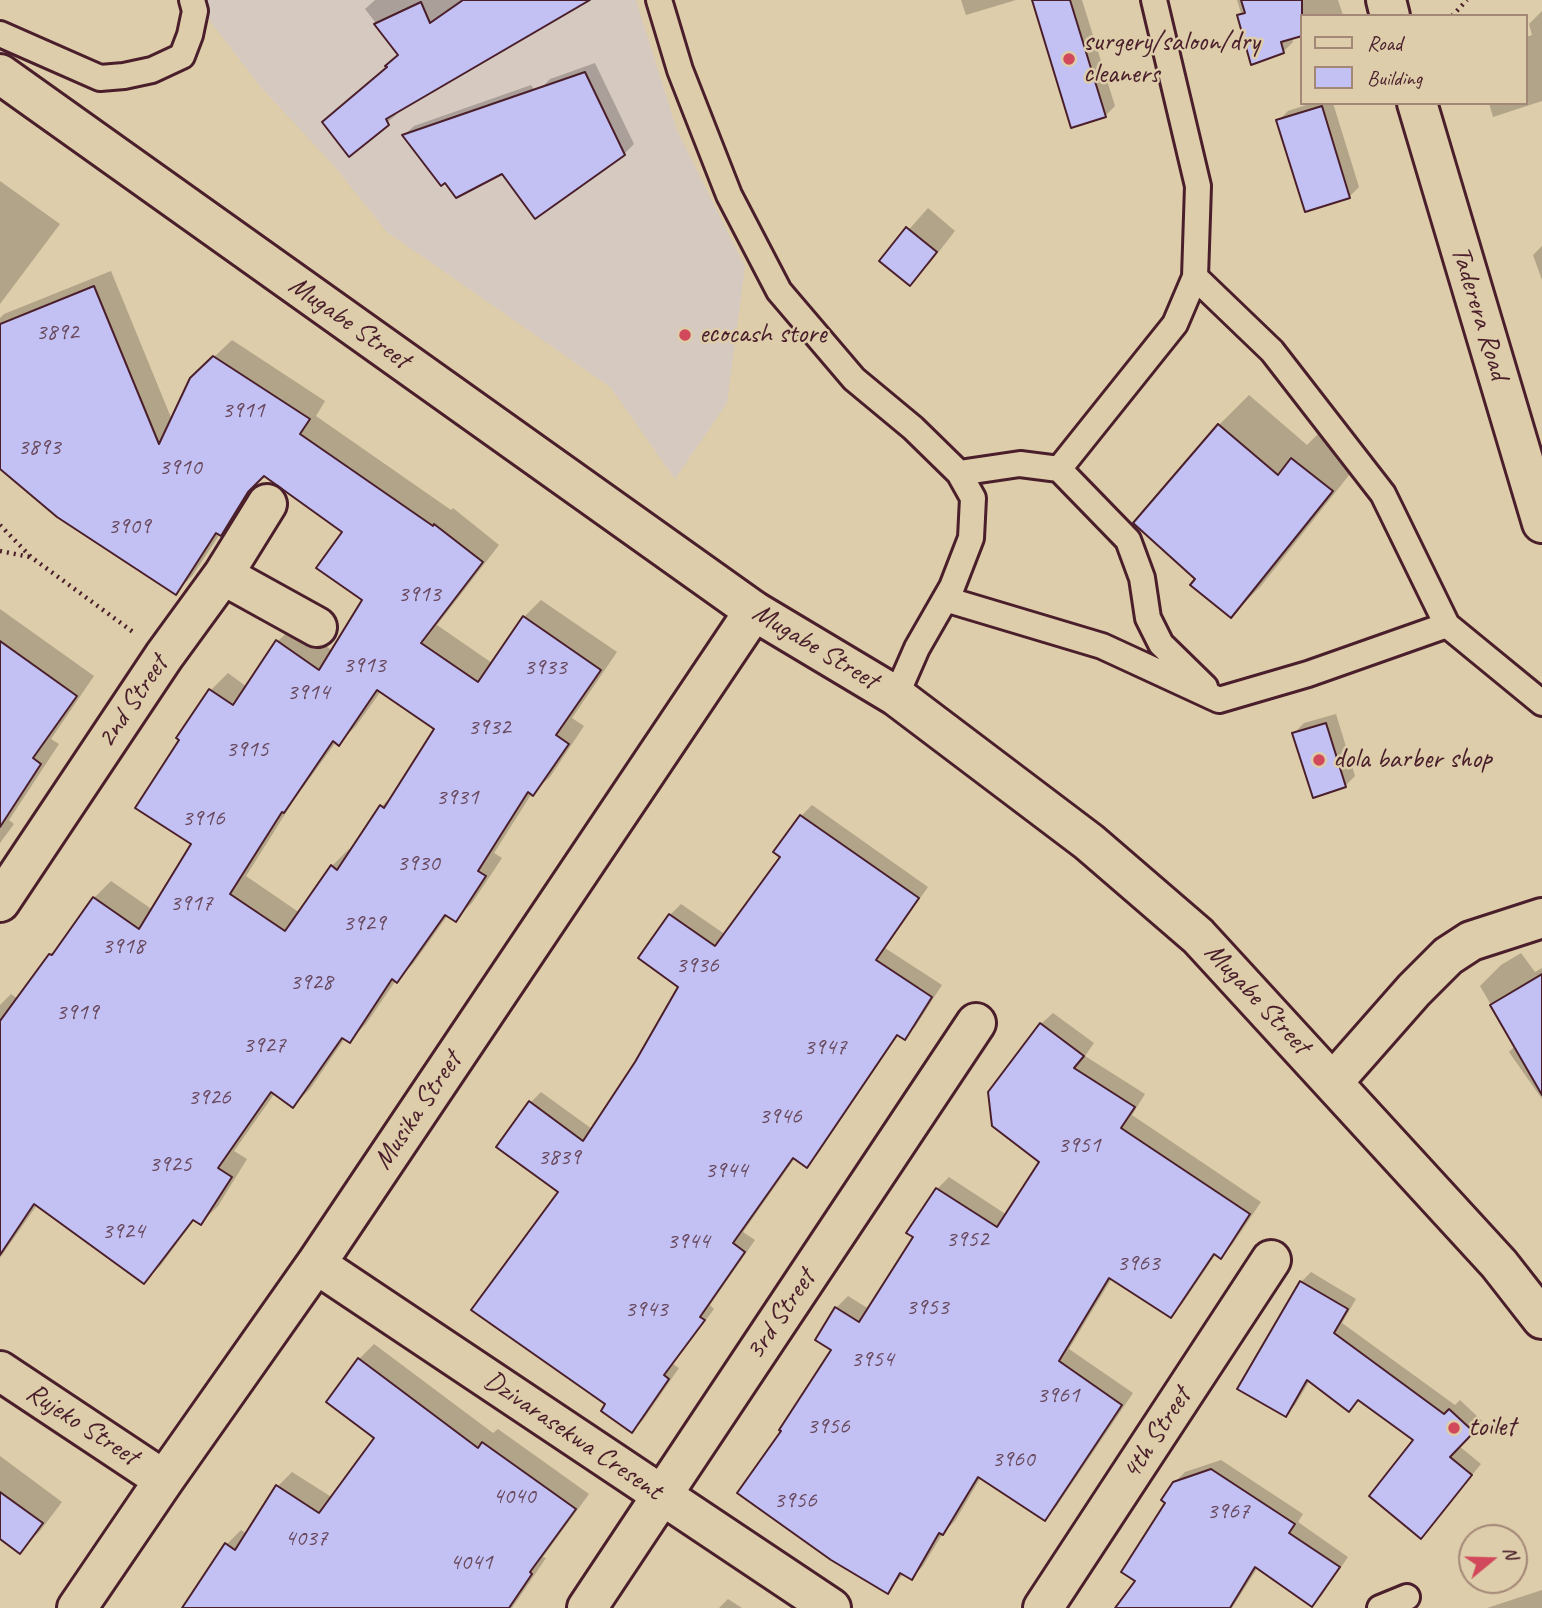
<!DOCTYPE html>
<html>
<head>
<meta charset="utf-8">
<style>
  body { margin:0 }
  #map { position:relative; width:1542px; height:1608px; overflow:hidden; background:#decdaa; font-family:Caveat,sans-serif }
  canvas { display:block }
  .legend { position:absolute; left:1300px; top:14px; width:228px; height:91px; box-sizing:border-box; background:#decdaa; border:2px solid #a38777; margin:0; padding:9px 12px; list-style:none; font-size:21px; color:#4a1f2b }
  .legend li { display:flex; align-items:center; gap:14px; height:35px }
  .legend b { width:35px; border:2px solid #a38777 }
  .north { position:absolute; left:1458px; top:1524px; width:70px; height:70px; box-sizing:border-box; background:#decdaa; border:2px solid #a38777; border-radius:50%; rotate:71deg; font-size:19px; font-weight:700; line-height:28px; text-align:center; color:#4a1f2b }
  .north::after { content:''; display:block; margin:auto; width:24px; height:32px; background:#d1495b; clip-path:polygon(50% 0,100% 100%,50% 72%,0 100%) }
</style>
</head>
<body>
<div id="map">
<canvas width="1542" height="1608"></canvas>
<ul class="legend">
<li><b style="height:9px;background:#decdaa"></b>Road</li>
<li><b style="height:19px;background:#c3c1f3"></b>Building</li>
</ul>
<div class="north">N</div>
</div>
<script>
const ctx = document.querySelector('canvas').getContext('2d');
ctx.lineJoin = 'round';
function paint(path, color) {
  ctx.fillStyle = color;
  ctx.fill(path, 'evenodd');
}
function toPath(rows) {
  const path = new Path2D();
  for (const r of rows) {
    path.moveTo(r[0], r[1]);
    for (let i = 2; i < r.length; i += 2) path.lineTo(r[i], r[i + 1]);
  }
  return path;
}
function strokePath(path, color, width, dash) {
  ctx.strokeStyle = color;
  ctx.lineWidth = width;
  ctx.lineCap = dash ? 'butt' : 'round';
  ctx.setLineDash(dash || []);
  ctx.stroke(path);
}
function drawText(font, color, halo, rows, align = 'center') {
  ctx.font = font + ' Caveat,sans-serif';
  ctx.lineWidth = 5;
  ctx.setLineDash([]);
  ctx.textBaseline = 'middle';
  ctx.strokeStyle = halo;
  ctx.fillStyle = color;
  for (const [text, x, y, turn = 0] of rows) {
    ctx.save();
    ctx.translate(x, y);
    ctx.rotate((+turn || 0) * Math.PI / 180);
    ctx.textAlign = isNaN(turn) ? turn : align;
    if (halo) ctx.strokeText(text, 0, 0);
    ctx.fillText(text, 0, 0);
    ctx.restore();
  }
}
paint(toPath([
  [194,0,636,0,677,130,745,267,727,403,675,479,610,387,387,232,335,167,259,85]
]), '#d6c9c0');
paint(toPath([
  [375,0,472,0,396,111,397,114,349,155,388,67,400,54,365,9],
  [961,0,1016,0,966,15],
  [1034,0,1082,0,1115,106,1105,116],
  [1237,0,1338,0,1343,15,1302,16,1302,34,1292,37,1293,42,1283,52,1239,15,1241,13],
  [1542,11,1542,101,1493,117,1489,103,1526,103,1526,37,1532,35,1529,24],
  [595,63,634,144,624,154,503,171,404,135,414,126,531,85,545,105,540,89,550,79],
  [1312,103,1333,103,1359,187,1349,197,1278,121,1288,111],
  [0,181,60,224,0,304],
  [928,208,955,231,930,263,910,283,882,260],
  [1542,246,1542,280,1533,255],
  [111,271,172,420,191,379,232,340,325,401,316,416,451,510,453,508,499,545,437,625,492,663,524,617,541,600,617,652,572,718,584,726,550,777,532,793,494,853,502,858,472,903,455,920,448,915,413,964,396,980,366,1024,349,1041,345,1038,310,1089,293,1106,275,1093,234,1151,247,1159,218,1206,201,1223,195,1219,161,1265,144,1282,37,1205,0,1258,0,1005,11,994,18,999,94,898,111,881,153,910,193,843,181,739,178,737,211,690,228,673,247,687,278,641,295,625,333,651,364,599,344,531,264,474,237,517,220,534,192,576,175,593,0,467,0,318,4,314],
  [381,691,437,729,399,789,381,807,352,851,349,849,332,866,300,913,246,876,294,800,336,742,339,743,356,726],
  [1249,395,1307,445,1323,429,1361,460,1261,586,1231,616,1197,579,1219,425],
  [0,609,94,676,51,739,59,744,9,820,14,824,0,843],
  [1336,714,1355,776,1345,786,1294,733,1304,723],
  [812,805,928,887,885,948,942,985,915,1027,904,1038,899,1034,817,1155,807,1165,795,1158,743,1232,755,1240,710,1305,714,1309,673,1364,679,1368,643,1420,632,1431,607,1404,561,1191,530,1103,541,1092,592,1129,637,1063,681,986,640,958,670,915,681,904,726,935,782,857,801,816],
  [1521,953,1535,972,1542,968,1542,1099,1509,1052,1515,1046,1480,986,1501,965],
  [1053,1013,1094,1043,1085,1056,1145,1094,1132,1115,1261,1202,1232,1245,1220,1256,1216,1254,1182,1304,1171,1316,1112,1278,1069,1349,1133,1393,1056,1507,1045,1518,981,1477,955,1521,943,1533,923,1566,912,1577,904,1573,888,1592,784,1430,834,1350,836,1308,848,1296,869,1309,916,1237,937,1189,949,1177,1007,1215,1041,1161,1041,1024],
  [1311,1272,1356,1299,1342,1323,1455,1405,1460,1400,1482,1421,1459,1446,1481,1464,1421,1537,1415,1440,1360,1399,1349,1410,1310,1380,1295,1405,1285,1415,1301,1282],
  [374,1344,493,1433,498,1429,589,1494,543,1557,546,1558,512,1608,210,1608,192,1596,227,1544,241,1530,247,1534,278,1486,292,1472,333,1498,376,1437,328,1401,359,1359],
  [0,1456,62,1502,40,1531,20,1551,0,1536],
  [1221,1460,1303,1514,1298,1522,1348,1557,1322,1595,1312,1605,1258,1567,1232,1608,1117,1608,1137,1580,1174,1483,1185,1472],
  [1542,1590,1542,1608,1487,1608],
  [728,1599,742,1608,719,1608]
]), '#0003');
const building = toPath([
  [463,0,590,0,386,119,389,125,349,157,322,122,387,67,385,66,398,55,374,24,421,2,430,23,463,0],
  [1032,0,1070,0,1106,117,1071,128,1032,0],
  [1241,0,1302,0,1302,36,1281,42,1284,53,1251,65,1237,15,1245,13,1241,0],
  [585,72,625,155,535,219,502,174,456,198,445,183,441,186,402,135,585,72],
  [1322,106,1350,198,1305,212,1276,120,1322,106],
  [906,227,937,252,910,286,879,261,906,227],
  [94,286,159,444,190,378,213,356,310,419,300,434,433,526,434,524,483,562,421,643,478,682,523,616,601,670,556,735,569,744,533,796,528,792,478,871,486,876,456,922,445,915,397,983,392,979,350,1043,342,1038,293,1108,271,1092,218,1168,232,1177,201,1225,193,1220,144,1284,34,1204,0,1255,0,1021,49,954,52,955,93,897,139,929,191,844,135,808,179,740,176,738,209,689,233,705,276,640,319,670,362,600,316,568,342,532,264,476,248,492,221,536,216,533,176,595,57,517,0,469,0,324,94,286],
  [377,690,434,729,384,808,380,805,337,870,331,865,285,931,230,894,282,812,284,813,333,741,339,746,377,690],
  [1218,424,1278,475,1291,458,1333,491,1231,618,1190,585,1195,579,1133,523,1218,424],
  [0,641,77,696,33,758,41,764,0,827,0,641],
  [1326,723,1346,787,1313,798,1292,733,1326,723],
  [800,815,919,898,876,960,932,997,905,1040,897,1035,807,1168,793,1158,733,1243,745,1252,700,1317,705,1320,664,1375,669,1379,632,1433,601,1411,605,1404,471,1310,558,1192,496,1147,529,1101,583,1141,635,1062,678,987,638,958,669,914,715,946,780,857,773,852,800,815],
  [1542,974,1542,1095,1490,1005,1542,974],
  [1040,1023,1084,1056,1074,1068,1135,1107,1121,1128,1250,1214,1221,1259,1214,1254,1171,1318,1109,1278,1059,1361,1122,1405,1045,1521,978,1477,943,1535,939,1533,912,1580,900,1573,888,1594,831,1560,737,1493,781,1431,779,1430,831,1350,815,1340,835,1307,859,1322,913,1237,906,1233,936,1188,997,1227,1039,1162,992,1126,988,1092,1040,1023],
  [1300,1281,1348,1309,1334,1333,1444,1414,1449,1409,1474,1432,1450,1457,1472,1475,1421,1539,1369,1496,1413,1440,1358,1400,1349,1412,1307,1380,1286,1417,1237,1389,1300,1281],
  [358,1358,478,1448,482,1442,576,1509,530,1572,532,1574,509,1608,182,1608,225,1543,235,1550,276,1485,319,1513,374,1438,326,1402,358,1358],
  [1211,1469,1295,1524,1289,1533,1340,1567,1312,1607,1255,1567,1230,1608,1115,1608,1135,1581,1121,1572,1165,1503,1161,1500,1173,1482,1211,1469],
  [0,1492,43,1523,20,1554,0,1539,0,1492]
]);
paint(building, '#c3c1f3');
strokePath(building, '#4a1f2b', 2);
const service = toPath([
  [659,0,680,70,729,195,779,291,854,379,913,428,959,473,973,498,971,538,952,587,917,648,896,696],
  [0,34,100,78,124,76,152,70,182,56,190,35,195,11,192,0],
  [1195,277,1272,351,1383,494,1447,625],
  [1059,469,1175,324,1195,277,1198,186,1154,0],
  [959,473,1020,464,1059,469,1128,540,1142,578,1148,618,1161,644,1205,687],
  [945,599,1102,646,1219,700,1308,674,1447,625,1542,703],
  [1380,1608,1407,1597]
]);
const minor = toPath([
  [1386,0,1390,16],
  [1417,103,1542,523],
  [223,575,317,627],
  [0,902,164,656,223,575,267,504],
  [1333,1082,1414,990,1448,956,1471,941,1542,918],
  [316,1264,831,1608],
  [0,1371,164,1480],
  [77,1608,164,1480,316,1264,754,611],
  [587,1608,976,1023],
  [1043,1608,1271,1260]
]);
const tertiary = toPath([
  [0,74,754,611,896,696,1089,842,1198,936,1499,1264,1542,1319]
]);
strokePath(service, '#4a1f2b', 30);
strokePath(minor, '#4a1f2b', 44);
strokePath(tertiary, '#4a1f2b', 44);
strokePath(toPath([
  [1452,16,1467,0],
  [0,525,31,557,133,632],
  [0,551,30,557]
]), '#4a1f2b', 4.5, [2, 5]);
strokePath(service, '#decdaa', 24);
strokePath(minor, '#decdaa', 38);
strokePath(tertiary, '#decdaa', 38);
for (const [x, y, r, color] of [
  [1069,59,7,"#d1495b"],
  [685,335,7,"#d1495b"],
  [1319,760,7,"#d1495b"],
  [1454,1428,7,"#d1495b"]
]) {
  const dot = new Path2D();
  dot.arc(x, y, r, 0, 2 * Math.PI);
  ctx.fillStyle = color;
  ctx.fill(dot);
  strokePath(dot, '#decdaa', 2.5);
}
drawText('24px', '#68485d', null, [
  ["3892",57,333],
  ["3911",243,411],
  ["3893",39,448],
  ["3910",180,468],
  ["3909",129,527],
  ["3913",419,595],
  ["3913",364,666],
  ["3933",545,668],
  ["3914",308,693],
  ["3932",489,728],
  ["3915",247,750],
  ["3931",457,798],
  ["3916",203,819],
  ["3930",418,864],
  ["3917",191,904],
  ["3929",364,924],
  ["3918",123,947],
  ["3936",697,966],
  ["3928",311,983],
  ["3919",77,1013],
  ["3927",264,1046],
  ["3947",825,1048],
  ["3926",209,1098],
  ["3946",780,1117],
  ["3951",1079,1146],
  ["3839",559,1158],
  ["3925",170,1165],
  ["3944",726,1171],
  ["3924",123,1232],
  ["3952",967,1240],
  ["3944",688,1242],
  ["3963",1138,1264],
  ["3953",927,1308],
  ["3943",646,1310],
  ["3954",872,1360],
  ["3961",1058,1396],
  ["3956",828,1427],
  ["3960",1013,1460],
  ["4040",514,1497],
  ["3956",795,1501],
  ["3967",1228,1512],
  ["4037",306,1539],
  ["4041",471,1563]
]);
drawText('28px', '#4a1f2b', '#decdaa', [
  ["surgery/saloon/dry",1083,43],
  ["cleaners",1083,75],
  ["ecocash store",699,335],
  ["dola barber shop",1333,760],
  ["toilet",1468,1428]
], 'left');
drawText('28px', '#4a1f2b', '#decdaa', [
  ["Taderera Road",1479,313,73],
  ["Mugabe Street",349,323,35],
  ["Mugabe Street",815,647,31],
  ["2nd Street",133,702,-56],
  ["Mugabe Street",1257,999,47],
  ["Musika Street",418,1111,-56],
  ["3rd Street",781,1315,-56],
  ["Rujeko Street",82,1425,33],
  ["4th Street",1157,1434,-57],
  ["Dzivarasekwa Cresent",573,1436,34]
]);
</script>
</body>
</html>
